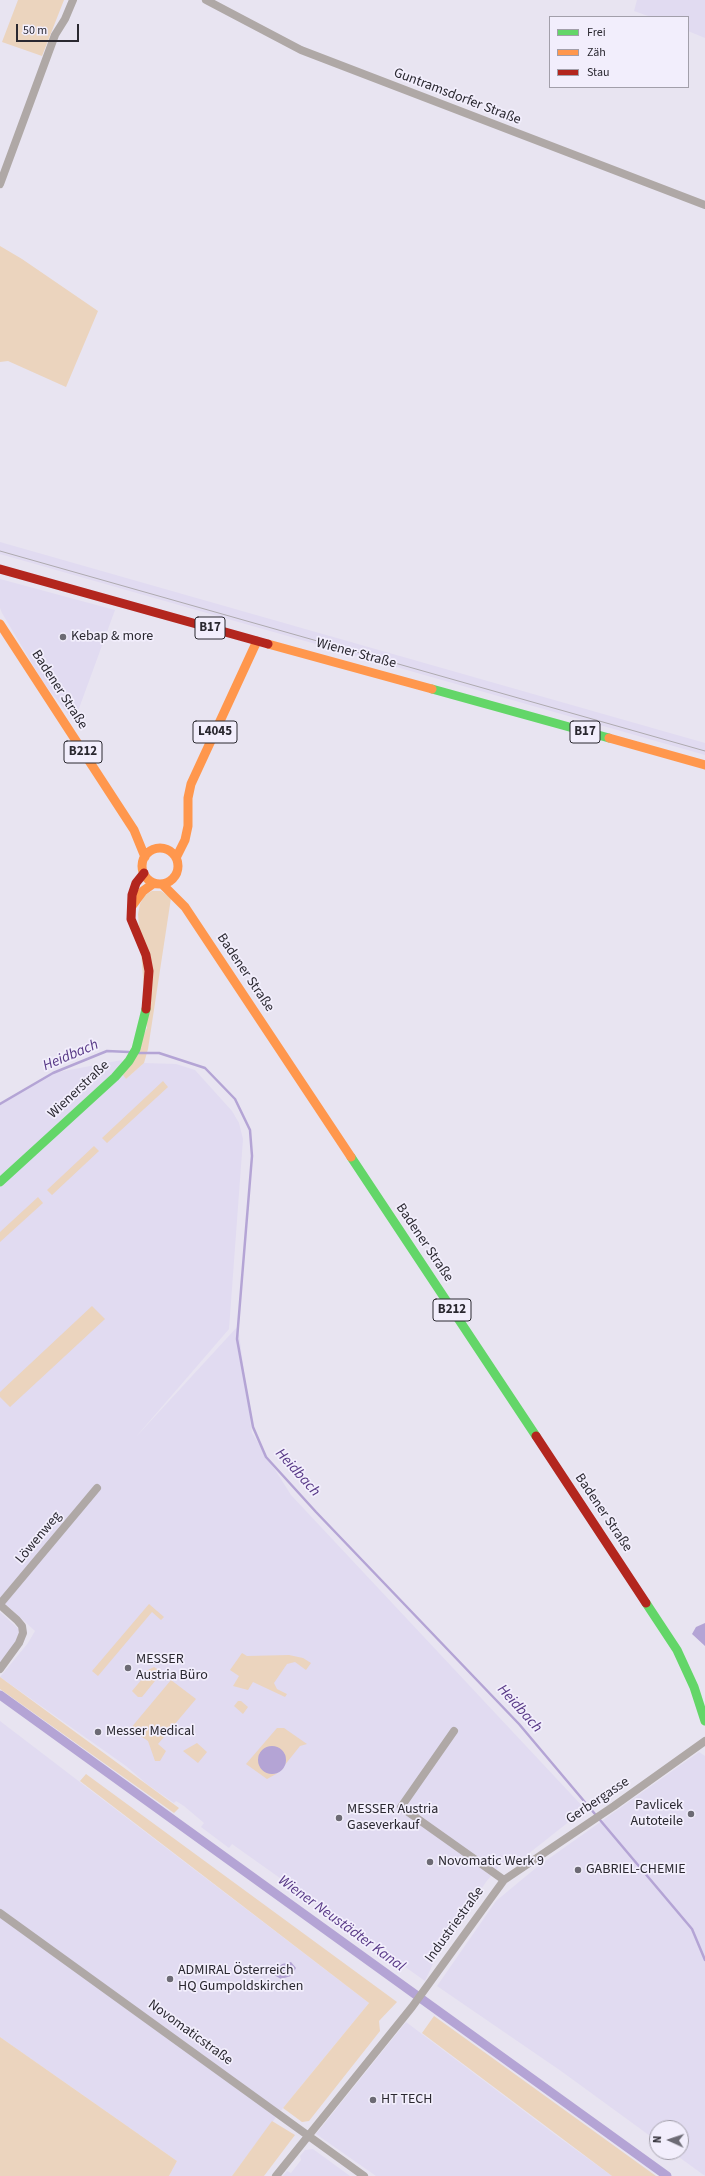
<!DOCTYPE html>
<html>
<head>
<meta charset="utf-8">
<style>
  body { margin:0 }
  #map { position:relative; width:705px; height:2176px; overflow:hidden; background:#e8e4f1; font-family:"Source Sans 3",sans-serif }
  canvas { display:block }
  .legend { position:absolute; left:549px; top:16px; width:140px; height:72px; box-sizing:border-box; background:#f2eefc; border:1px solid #a29faa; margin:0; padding:5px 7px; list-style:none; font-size:12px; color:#2a2830 }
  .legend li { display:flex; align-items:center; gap:8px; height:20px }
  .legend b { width:20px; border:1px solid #a29faa }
  .north { position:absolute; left:649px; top:2120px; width:40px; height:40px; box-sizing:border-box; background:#f2eefc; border:1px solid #a29faa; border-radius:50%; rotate:273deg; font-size:11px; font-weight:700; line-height:16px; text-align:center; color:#2a2830 }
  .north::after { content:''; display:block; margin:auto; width:14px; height:18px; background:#6c6a74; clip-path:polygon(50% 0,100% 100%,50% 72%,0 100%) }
  .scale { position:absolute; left:16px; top:24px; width:63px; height:18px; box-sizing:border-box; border:2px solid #2a2830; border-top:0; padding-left:5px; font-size:12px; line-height:14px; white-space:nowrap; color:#2a2830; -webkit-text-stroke:3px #f2eefc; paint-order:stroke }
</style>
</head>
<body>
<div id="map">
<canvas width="705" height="2176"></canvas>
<ul class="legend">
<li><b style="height:5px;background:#63d668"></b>Frei</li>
<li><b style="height:5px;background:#ff974d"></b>Zäh</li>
<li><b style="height:5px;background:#b3261e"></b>Stau</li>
</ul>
<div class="north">N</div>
<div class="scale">50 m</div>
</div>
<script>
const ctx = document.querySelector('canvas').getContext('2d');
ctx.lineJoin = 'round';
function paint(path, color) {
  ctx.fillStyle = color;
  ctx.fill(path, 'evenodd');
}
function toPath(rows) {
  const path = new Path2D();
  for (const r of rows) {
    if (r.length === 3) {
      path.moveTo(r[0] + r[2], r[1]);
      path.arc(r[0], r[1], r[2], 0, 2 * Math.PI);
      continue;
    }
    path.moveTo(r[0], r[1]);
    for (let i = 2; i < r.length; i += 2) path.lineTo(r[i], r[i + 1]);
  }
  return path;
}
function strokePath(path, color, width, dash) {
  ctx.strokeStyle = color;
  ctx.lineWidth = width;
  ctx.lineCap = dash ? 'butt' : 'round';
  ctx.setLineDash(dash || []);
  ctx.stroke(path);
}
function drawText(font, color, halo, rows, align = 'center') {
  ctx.font = font + ' "Source Sans 3",sans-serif';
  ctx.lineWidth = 3.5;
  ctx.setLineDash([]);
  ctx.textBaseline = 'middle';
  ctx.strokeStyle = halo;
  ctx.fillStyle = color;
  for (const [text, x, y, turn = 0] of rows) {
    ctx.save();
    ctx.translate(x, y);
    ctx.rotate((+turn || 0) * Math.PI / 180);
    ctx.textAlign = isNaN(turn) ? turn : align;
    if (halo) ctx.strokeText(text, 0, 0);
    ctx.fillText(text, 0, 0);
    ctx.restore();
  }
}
paint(toPath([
  [637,0,705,0,705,38,688,31,688,17,651,17,634,11],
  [0,542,705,743,705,755,0,554],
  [0,579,115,610,74,722,43,682,2,613,0,608],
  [122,1060,126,1079,144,1063,176,1064,195,1070,232,1111,239,1123,243,1139,229,1329,135,1438,238,1326,252,1433,291,1495,585,1809,518,1862,502,1863,486,1882,438,1953,425,1981,232,1844,229,1848,201,1827,204,1823,184,1806,176,1801,174,1803,148,1785,126,1766,0,1677,28,1643,35,1631,0,1599,0,1104,53,1073],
  [0,1612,23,1633,0,1663],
  [0,1721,369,2003,283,2108,232,2176,169,2176,177,2161,0,2037],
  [699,1752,705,1756,705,2176,672,2152,681,2152,681,2128,657,2128,657,2141,561,2071,437,1986,496,1901,537,1867],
  [406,2022,557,2136,612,2176,376,2176,316,2134],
  [313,2149,350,2176,283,2176,287,2171,291,2173,301,2160,300,2156,305,2150]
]), '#e1dbf1');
paint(toPath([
  [18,0,64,0,42,56,2,42],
  [0,246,22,259,98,311,66,387,8,361,0,362],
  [152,891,161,891,171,898,148,1049,144,1063,126,1079,123,1075,147,1028,138,914,140,904,145,895],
  [163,1081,168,1087,107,1143,102,1138],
  [94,1146,99,1151,52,1195,47,1190],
  [38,1197,43,1203,0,1242,0,1232],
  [92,1306,105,1319,10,1407,0,1397,0,1392],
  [149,1604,164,1617,161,1620,152,1612,98,1676,92,1671],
  [242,1653,247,1656,289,1655,303,1658,311,1663,306,1670,295,1662,287,1664,274,1683,277,1689,287,1694,285,1697,253,1682,248,1690,233,1686,239,1676,230,1670],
  [154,1667,157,1669,159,1676,142,1697,138,1697,132,1691,148,1672,146,1671],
  [0,1677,179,1808,174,1813,0,1689],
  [171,1680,196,1699,158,1744,166,1751,160,1761,155,1761,148,1741,130,1729],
  [238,1701,241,1701,248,1707,243,1714,234,1706],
  [277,1728,284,1728,307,1744,300,1746,284,1766,286,1762,273,1747,265,1749,273,1774,278,1773,267,1779,246,1764],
  [197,1743,207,1752,198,1763,183,1751],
  [86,1774,397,2002,379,2021,380,2031,309,2121,302,2122,283,2108,369,2003,80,1781],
  [434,2016,498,2062,656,2176,612,2176,422,2033],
  [0,2037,177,2161,169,2176,0,2176],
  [272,2121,295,2135,264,2176,232,2176]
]), '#ebd4be');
paint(toPath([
  [705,1623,705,1646,692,1634,696,1627],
  [272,1760,14],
  [291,1962,296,1968,291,1976,281,1979,274,1975,273,1973,282,1964]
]), '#b4a4d5');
strokePath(toPath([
  [138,1053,159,1053,205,1068,235,1099,250,1130,252,1156,237,1339,253,1427,266,1457,316,1512,519,1724,692,1929,705,1960],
  [0,1104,53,1073,107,1051,129,1052]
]), '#b4a4d5', 2.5);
strokePath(toPath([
  [0,1695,667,2176]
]), '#b4a4d5', 9);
strokePath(toPath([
  [206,0,301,50,705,205],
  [0,184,55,35,65,19,73,0],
  [0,1604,97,1488],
  [0,1605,17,1620,22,1626,23,1633,19,1643,0,1669],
  [454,1731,401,1807,504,1880],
  [0,1913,364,2176],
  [276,2176,412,2007,504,1880,614,1806,705,1741]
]), '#afa8a6', 8);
strokePath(toPath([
  [432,689,609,738],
  [351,1157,536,1436],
  [0,1182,115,1077,129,1061,136,1049,146,1009],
  [646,1603,677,1650,694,1687,705,1721]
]), '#63d668', 9);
strokePath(toPath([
  [0,624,134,830,145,857],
  [268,644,432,689],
  [609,738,705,765],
  [160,866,18],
  [176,858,185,840,188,826,188,798,191,784,257,641],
  [162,884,185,907,351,1157],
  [132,906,143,891,154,883]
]), '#ff974d', 9);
strokePath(toPath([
  [0,569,268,644],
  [144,873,136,883,132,895,131,919,146,955,149,971,146,1009],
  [536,1436,646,1603]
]), '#b3261e', 9);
strokePath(toPath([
  [0,551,705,751]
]), '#aeaaaf', 1);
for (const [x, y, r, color] of [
  [63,637,4,"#6c6a74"],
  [128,1668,4,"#6c6a74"],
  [98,1732,4,"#6c6a74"],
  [691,1814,4,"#6c6a74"],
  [339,1818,4,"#6c6a74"],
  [430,1862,4,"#6c6a74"],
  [578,1870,4,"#6c6a74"],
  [170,1979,4,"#6c6a74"],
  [373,2100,4,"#6c6a74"]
]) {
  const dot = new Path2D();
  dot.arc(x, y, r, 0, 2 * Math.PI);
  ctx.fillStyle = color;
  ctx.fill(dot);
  strokePath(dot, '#f2eefc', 1.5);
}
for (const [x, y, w] of [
  [210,628,30],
  [215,732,44],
  [585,732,30],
  [83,752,38],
  [452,1310,38]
]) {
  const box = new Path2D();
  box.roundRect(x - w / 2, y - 11, w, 22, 3);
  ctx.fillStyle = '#f2eefc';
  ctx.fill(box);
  strokePath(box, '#2a2830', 1);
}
drawText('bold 13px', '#2a2830', null, [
  ["B17",210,628],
  ["L4045",215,732],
  ["B17",585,732],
  ["B212",83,752],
  ["B212",452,1310]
]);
drawText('14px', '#2a2830', '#f2eefc', [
  ["Guntramsdorfer Straße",457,97,21],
  ["Wiener Straße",356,654,15],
  ["Badener Straße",59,690,57],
  ["Badener Straße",245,973,56],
  ["Wienerstraße",79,1090,-43],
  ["Badener Straße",424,1243,56],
  ["Badener Straße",603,1513,56],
  ["Löwenweg",39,1538,-50],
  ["Gerbergasse",598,1801,-34],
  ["Industriestraße",455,1925,-54],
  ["Novomaticstraße",190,2033,36]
]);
drawText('14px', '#2a2830', '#f2eefc', [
  ["Kebap & more",71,637],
  ["MESSER",136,1660],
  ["Austria Büro",136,1676],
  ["Messer Medical",106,1732],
  ["Pavlicek",683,1806,"right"],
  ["Autoteile",683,1822,"right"],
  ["MESSER Austria",347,1810],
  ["Gaseverkauf",347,1826],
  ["Novomatic Werk 9",438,1862],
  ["GABRIEL-CHEMIE",586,1870],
  ["ADMIRAL Österreich",178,1971],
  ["HQ Gumpoldskirchen",178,1987],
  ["HT TECH",381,2100]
], 'left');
drawText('italic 15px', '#573886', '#f2eefc', [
  ["Heidbach",71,1056,-23],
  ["Heidbach",297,1473,48],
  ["Heidbach",519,1709,48],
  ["Wiener Neustädter Kanal",341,1924,36]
]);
</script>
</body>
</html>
